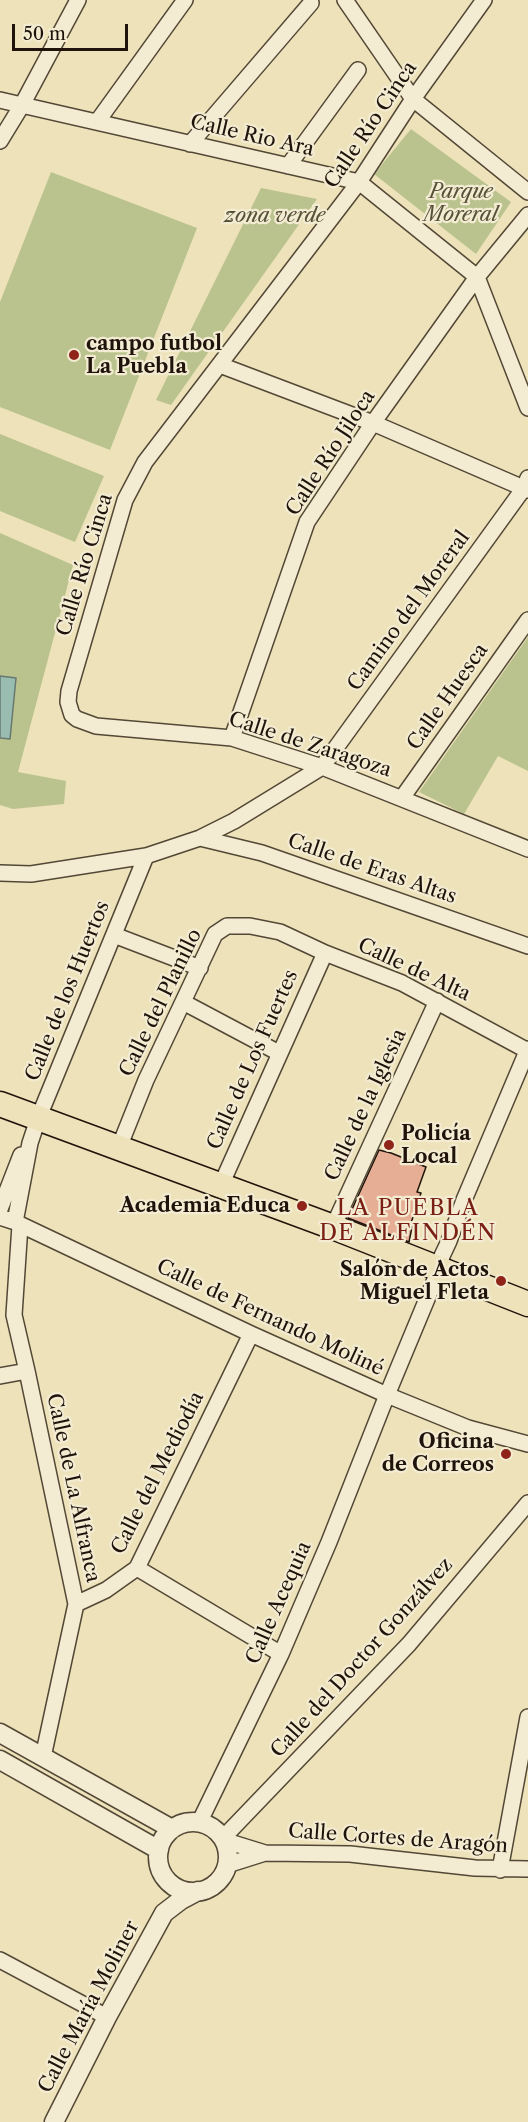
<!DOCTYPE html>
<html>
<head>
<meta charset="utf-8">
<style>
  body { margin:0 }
  #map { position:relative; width:528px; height:2122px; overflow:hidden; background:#ede2b9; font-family:"Libre Caslon Text",serif }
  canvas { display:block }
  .scale { position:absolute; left:12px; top:24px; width:116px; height:27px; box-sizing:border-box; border:3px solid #20130b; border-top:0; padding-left:8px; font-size:18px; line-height:21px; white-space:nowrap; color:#20130b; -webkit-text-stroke:4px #f3ecd2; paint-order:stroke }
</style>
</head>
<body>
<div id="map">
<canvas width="528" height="2122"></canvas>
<div class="scale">50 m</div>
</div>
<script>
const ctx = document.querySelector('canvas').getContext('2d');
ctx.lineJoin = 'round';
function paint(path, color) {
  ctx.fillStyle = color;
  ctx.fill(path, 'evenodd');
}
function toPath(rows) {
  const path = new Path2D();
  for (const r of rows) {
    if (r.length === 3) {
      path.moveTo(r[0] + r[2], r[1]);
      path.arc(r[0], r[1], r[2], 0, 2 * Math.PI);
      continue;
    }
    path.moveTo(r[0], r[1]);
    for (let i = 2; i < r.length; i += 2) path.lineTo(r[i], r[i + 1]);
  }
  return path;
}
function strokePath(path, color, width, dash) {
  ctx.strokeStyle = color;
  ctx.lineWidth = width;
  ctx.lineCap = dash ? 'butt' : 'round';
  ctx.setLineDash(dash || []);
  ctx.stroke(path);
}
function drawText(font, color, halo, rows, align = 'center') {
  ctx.font = font + ' "Libre Caslon Text",serif';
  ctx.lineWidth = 4.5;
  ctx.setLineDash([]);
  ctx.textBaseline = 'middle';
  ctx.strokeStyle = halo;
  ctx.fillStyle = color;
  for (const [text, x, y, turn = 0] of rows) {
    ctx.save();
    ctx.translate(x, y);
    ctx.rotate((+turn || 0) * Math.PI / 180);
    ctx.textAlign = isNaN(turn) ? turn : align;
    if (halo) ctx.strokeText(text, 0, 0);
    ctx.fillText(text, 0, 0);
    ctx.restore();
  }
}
paint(toPath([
  [411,129,511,202,476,254,374,174],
  [51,172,197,228,110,450,0,407,0,302],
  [261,188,317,199,171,405,156,400],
  [0,434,104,476,75,542,0,511],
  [0,533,73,565,18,772,66,781,64,804,13,809,0,805],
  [528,637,528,771,498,756,464,814,419,792]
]), '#bac38e');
const water = toPath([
  [0,676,16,678,10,739,0,738,0,676]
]);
paint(water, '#99bdb1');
strokePath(water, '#69796f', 1.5);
const building = toPath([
  [379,1150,391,1153,426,1167,417,1192,421,1193,410,1226,412,1227,409,1242,348,1218,379,1150]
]);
paint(building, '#e6af95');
strokePath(building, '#20130b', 1.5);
const minor = toPath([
  [345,0,413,99,528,192],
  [484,0,413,99,359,182,145,462,125,500,69,691,68,702,72,715,77,719,96,726,232,738,322,767,528,849],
  [0,100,359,182,477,277,528,408],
  [97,122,185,0],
  [0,141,22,105,78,0],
  [190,144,311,3],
  [288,166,358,70],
  [220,365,373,423,528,490],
  [232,738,307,522,373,423,477,277,528,215],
  [402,798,528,620],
  [200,838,262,853,528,946],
  [0,873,31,874,146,856,200,838,234,821,322,767,524,488,528,478],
  [114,935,200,968],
  [183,1002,279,1053],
  [113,1146,120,1145,146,1080,215,934,227,926,250,926,280,932,325,953,402,983,528,1051],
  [221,1185,325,953],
  [0,1209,21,1155],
  [0,1217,15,1222,251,1334,387,1395,468,1428,528,1444],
  [15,1222,30,1143,38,1119,146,856],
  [20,1225,14,1315,27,1371,76,1604,43,1757],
  [333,1227,437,1001],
  [0,1376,27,1371],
  [137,1568,281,1654],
  [76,1604,106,1590,137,1568,251,1334],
  [199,1823,281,1654,329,1542,387,1395,439,1270,442,1256,449,1241,464,1200,528,1049],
  [223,1838,409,1644,528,1503],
  [223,1840,265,1853],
  [227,1865,265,1853,350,1854,475,1868,528,1869],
  [500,1870,528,1717],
  [0,1960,107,2017]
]);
const tertiary = toPath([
  [0,1733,172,1829],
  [0,1760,159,1850],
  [193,1857,35],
  [54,2122,107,2017,164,1913,181,1900,198,1891]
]);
const trunk = toPath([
  [0,1104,333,1227,528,1304]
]);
strokePath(minor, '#534736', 18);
strokePath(tertiary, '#534736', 21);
strokePath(trunk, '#20130b', 27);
strokePath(minor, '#f3ecd2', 15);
strokePath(tertiary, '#f3ecd2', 18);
strokePath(trunk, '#ede2b9', 24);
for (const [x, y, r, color] of [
  [74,355,6,"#8f2418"],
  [389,1145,6,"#8f2418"],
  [302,1206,6,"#8f2418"],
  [501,1281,6,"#8f2418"],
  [506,1454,6,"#8f2418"]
]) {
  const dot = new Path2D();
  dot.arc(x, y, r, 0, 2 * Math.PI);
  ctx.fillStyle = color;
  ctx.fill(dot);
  strokePath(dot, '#f3ecd2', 2);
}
drawText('20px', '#20130b', '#f3ecd2', [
  ["Calle Río Cinca",371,125,-56],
  ["Calle Rio Ara",252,136,13],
  ["Calle Río Jiloca",331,453,-57],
  ["Calle Río Cinca",85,565,-73],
  ["Camino del Moreral",409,611,-54],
  ["Calle Huesca",448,697,-55],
  ["Calle de Zaragoza",310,745,18],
  ["Calle de Eras Altas",372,869,19],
  ["Calle de Alta",414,970,25],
  ["Calle de los Huertos",68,991,-68],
  ["Calle del Planillo",161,1003,-64],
  ["Calle de Los Fuertes",253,1060,-66],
  ["Calle de la Iglesia",366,1105,-65],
  ["Calle de Fernando Moliné",270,1318,25],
  ["Calle del Mediodía",158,1473,-63],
  ["Calle de La Alfranca",73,1488,78],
  ["Calle Acequia",279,1603,-66],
  ["Calle del Doctor Gonzálvez",362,1658,-48],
  ["Calle Cortes de Aragón",398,1839,4],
  ["Calle María Moliner",89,2007,-62]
]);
drawText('italic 20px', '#565139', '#f3ecd2', [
  ["Parque",461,192],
  ["Moreral",461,215],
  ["zona verde",275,216]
]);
drawText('bold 20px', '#20130b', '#f3ecd2', [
  ["campo futbol",86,344,"left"],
  ["La Puebla",86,367,"left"],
  ["Policía",401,1134,"left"],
  ["Local",401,1157,"left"],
  ["Academia Educa",290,1206],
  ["Salón de Actos",489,1270],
  ["Miguel Fleta",489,1293],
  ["Oficina",494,1442],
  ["de Correos",494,1465]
], 'right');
ctx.letterSpacing = '1.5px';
drawText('22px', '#7a1f14', '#f3ecd2', [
  ["LA PUEBLA",408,1209],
  ["DE ALFINDÉN",408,1234]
]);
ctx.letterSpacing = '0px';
</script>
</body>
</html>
